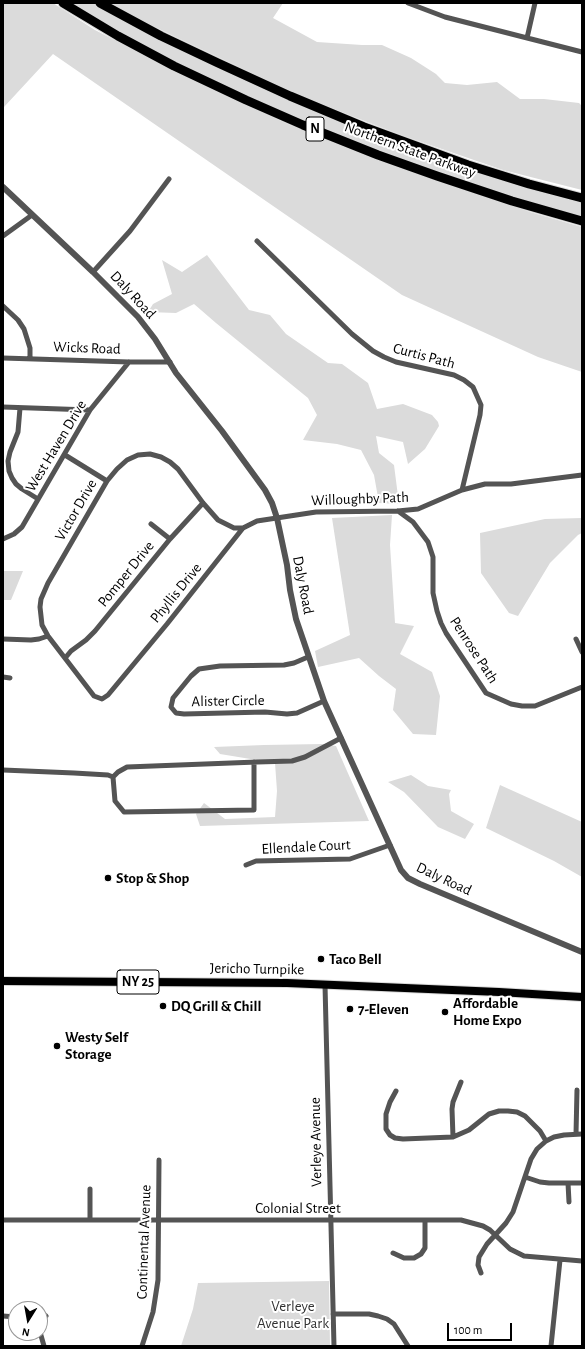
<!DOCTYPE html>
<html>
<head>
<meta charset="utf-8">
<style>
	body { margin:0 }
	#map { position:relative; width:585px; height:1349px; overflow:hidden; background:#fff; font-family:"Alegreya Sans",sans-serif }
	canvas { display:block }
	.frame { position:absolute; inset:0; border:4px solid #000; pointer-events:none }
	.north { position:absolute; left:8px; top:1301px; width:40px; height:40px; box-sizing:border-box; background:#fff; border:1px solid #999; border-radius:50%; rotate:191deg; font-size:11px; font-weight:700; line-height:16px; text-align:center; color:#000 }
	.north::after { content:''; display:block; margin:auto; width:14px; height:18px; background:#000; clip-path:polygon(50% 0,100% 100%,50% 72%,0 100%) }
	.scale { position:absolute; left:447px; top:1323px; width:65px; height:18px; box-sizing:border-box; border:2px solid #000; border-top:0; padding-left:5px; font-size:12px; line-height:14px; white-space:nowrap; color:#000; -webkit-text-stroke:3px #fff; paint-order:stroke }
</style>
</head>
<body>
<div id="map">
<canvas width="585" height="1349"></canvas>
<div class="frame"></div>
<div class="north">N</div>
<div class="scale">100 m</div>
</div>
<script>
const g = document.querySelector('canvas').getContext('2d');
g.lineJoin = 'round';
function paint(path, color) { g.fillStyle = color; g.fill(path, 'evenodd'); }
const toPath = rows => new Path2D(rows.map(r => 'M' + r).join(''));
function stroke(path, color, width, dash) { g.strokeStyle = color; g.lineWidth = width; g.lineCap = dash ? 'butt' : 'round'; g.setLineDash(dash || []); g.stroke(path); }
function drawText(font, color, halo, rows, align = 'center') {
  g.font = font + ' "Alegreya Sans",sans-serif'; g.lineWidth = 4; g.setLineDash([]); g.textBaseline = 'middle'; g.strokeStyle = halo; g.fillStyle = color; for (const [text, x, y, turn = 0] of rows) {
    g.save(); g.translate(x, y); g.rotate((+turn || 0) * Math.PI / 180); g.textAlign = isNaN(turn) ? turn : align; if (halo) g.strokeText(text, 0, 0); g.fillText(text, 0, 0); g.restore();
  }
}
paint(toPath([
	[3,3,53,3,95,30,217,92,290,125,530,212,582,227,582,372,538,357,402,295,53,54,4,107],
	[69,3,97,3,348,123,582,199,582,217,520,199,388,154,311,124,235,91,168,58,115,30],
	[108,3,283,3,273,18,317,42,362,45,382,45,411,58,436,74,445,83,467,85,497,82,520,99,544,99,579,103,582,106,582,190,503,170,404,136,349,115,294,93,180,39,124,12],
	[207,255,249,310,270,315,286,334,328,363,342,364,368,383,377,409,403,404,432,415,438,422,439,426,425,449,408,464,403,442,376,436,379,453,394,465,399,504,379,503,374,475,361,450,337,444,303,440,317,415,308,398,216,323,194,304,176,313,148,312,153,304,172,294,162,260,182,272],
	[392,515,390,545,395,623,414,626,400,654,432,672,440,696,436,735,413,734,393,710,396,689,379,676,359,658,318,667,315,651,350,635,332,518],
	[582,518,582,533,578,535,550,563,518,616,509,613,481,573,480,533,545,519],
	[3,571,23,571,11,600,3,600],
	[323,744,336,746,369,821,200,826,196,814,204,803,225,819,275,817,277,791,275,763,220,754,214,747,264,745],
	[411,775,428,786,451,790,449,794,451,811,474,824,465,839,438,827,404,792,388,782],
	[500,785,582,822,582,877,554,861,486,828],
	[329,1281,330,1346,181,1346,193,1309,198,1283]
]), '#dbdbdb');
const primary = toPath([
	[3,981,287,983,499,992,582,997]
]);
const motorway = toPath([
	[63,3,118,36,174,66,246,100,303,125,378,155,437,176,512,201,582,221],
	[100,3,161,36,218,63,290,96,364,127,468,165,529,184,582,198]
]);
stroke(primary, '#dbdbdb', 10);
stroke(motorway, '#dbdbdb', 11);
stroke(toPath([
	[408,3,445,17,582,52],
	[527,38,535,3],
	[3,236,32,215],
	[257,241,352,334,373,351,384,357,396,362,454,375,464,380,473,387,481,405,480,415,462,490],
	[93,272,130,231,169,179],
	[3,306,18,320,24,329,30,348,30,358],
	[3,358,129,362,170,362],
	[3,407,90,410],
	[20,408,18,432,10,452,8,461,9,471,12,478,16,484,22,489,38,499],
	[65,455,107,481],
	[398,511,413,522,428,542,433,557,433,593,437,611,441,623,446,633,486,693,511,704,522,706,535,706,582,687],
	[151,524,170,539],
	[243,528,234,528,218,520,203,503,178,469,170,462,161,457,150,454,138,455,127,460,117,469,107,481,48,583,41,599,40,607,42,625,48,636,94,696,102,699,108,695,167,624,243,528,257,521,316,512,398,511,418,509,462,490,485,484,511,484,582,475],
	[3,539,14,534,22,527,90,410,129,362],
	[3,639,31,640,39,639,48,636],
	[576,639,582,652],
	[66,657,71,651,86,640,95,631,170,539,203,503],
	[308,657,294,663,284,665,220,666,199,669,191,676,173,698,171,707,176,713,184,714,265,712,287,714,297,713,324,701],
	[3,677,10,678],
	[254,762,254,810,124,812,115,801,113,777,118,772,127,767,257,762,292,761,305,757,341,738],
	[3,770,74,773,108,775,113,777],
	[246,865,256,861,350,859,390,845],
	[325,985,334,1346],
	[396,1091,390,1102,386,1114,386,1129,390,1135,395,1138,403,1139,453,1137,469,1130,489,1114,499,1111,508,1111,517,1112,525,1116,540,1131,546,1141],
	[576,1134,577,1090],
	[453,1137,452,1109,453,1102,461,1082],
	[525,1177,540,1182,549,1183,582,1183],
	[568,1183,569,1202],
	[3,1220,461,1220,483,1226,490,1230,510,1249,524,1256,582,1261],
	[90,1220,90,1189],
	[393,1253,404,1258,414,1258,421,1254,425,1248,425,1220],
	[481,1273,478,1265,479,1257,487,1244,506,1223,513,1212,531,1159,537,1149,546,1141,554,1137,564,1135,582,1134],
	[333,1314,369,1314,378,1316,387,1319,394,1324,408,1346],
	[3,1316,16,1317],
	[40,1321,46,1316],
	[40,1332,44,1346],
	[142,1346,153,1312,158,1280,159,1160],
	[551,1346,560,1260]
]), '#545454', 5);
stroke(toPath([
	[3,187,93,272,138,317,155,339,176,373,222,431,265,490,272,503,277,518,287,565,290,590,296,619,324,701,401,870,408,878,420,884,582,952]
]), '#545454', 6);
stroke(primary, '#000', 8);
stroke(motorway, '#000', 9);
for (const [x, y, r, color] of [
	[108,878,4,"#000"],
	[321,959,4,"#000"],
	[163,1006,4,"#000"],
	[350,1009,4,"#000"],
	[445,1012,4,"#000"],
	[57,1046,4,"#000"]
]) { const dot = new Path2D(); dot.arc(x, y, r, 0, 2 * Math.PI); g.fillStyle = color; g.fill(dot); stroke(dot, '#fff', 1.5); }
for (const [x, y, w] of [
	[315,129,18],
	[138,982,42]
]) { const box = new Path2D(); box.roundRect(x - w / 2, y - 12, w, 24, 3); g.fillStyle = '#fff'; g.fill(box); stroke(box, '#000', 1); }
drawText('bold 14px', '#000', null, [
	["N",315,129],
	["NY 25",138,982]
]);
drawText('15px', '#000', '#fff', [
	["Northern State Parkway",410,150,20],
	["Daly Road",133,295,47],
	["Wicks Road",87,348,2],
	["Curtis Path",424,356,15],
	["West Haven Drive",56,446,-59],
	["Willoughby Path",360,499,-2],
	["Victor Drive",76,510,-60],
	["Pomper Drive",126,574,-51],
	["Daly Road",303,585,79],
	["Phyllis Drive",176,593,-51],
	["Penrose Path",474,650,57],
	["Alister Circle",228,701,-1],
	["Ellendale Court",306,847,-3],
	["Daly Road",444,879,25],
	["Jericho Turnpike",257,969,1],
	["Verleye Avenue",316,1142,-91],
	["Colonial Street",298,1208],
	["Continental Avenue",144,1242,-88]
]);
drawText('bold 15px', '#000', '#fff', [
	["Stop & Shop",116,878],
	["Taco Bell",329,959],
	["Affordable",453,1003],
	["Home Expo",453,1020],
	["DQ Grill & Chill",171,1006],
	["7-Eleven",358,1009],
	["Westy Self",65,1037],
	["Storage",65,1054]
], 'left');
drawText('15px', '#323232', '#fff', [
	["Verleye",293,1306],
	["Avenue Park",293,1323]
]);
</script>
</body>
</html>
